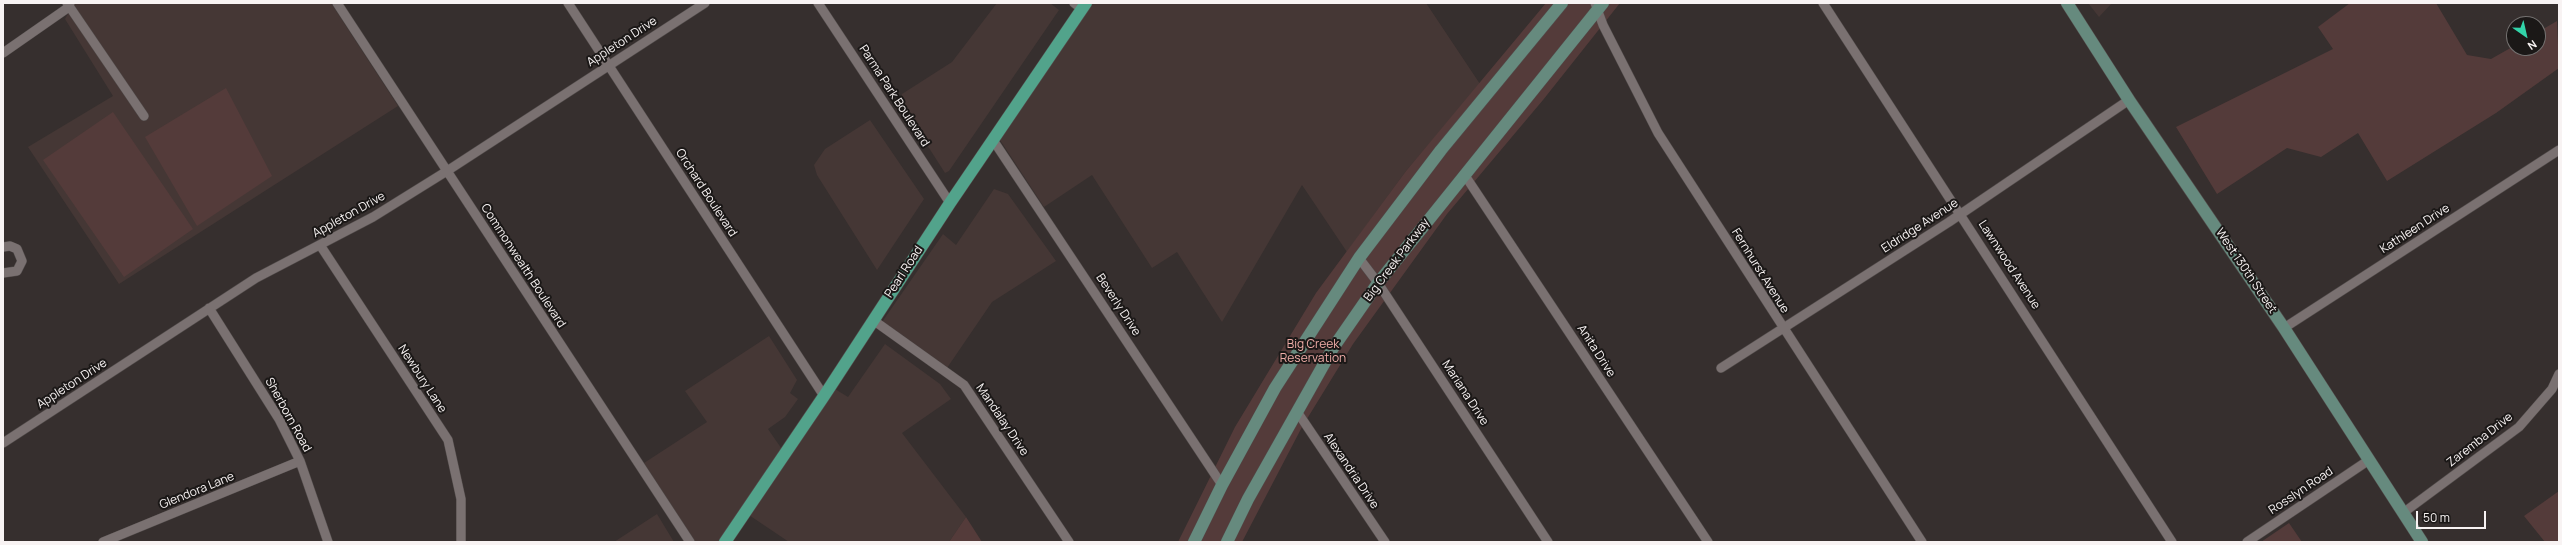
<!DOCTYPE html>
<html>
<head>
<meta charset="utf-8">
<style>
	body { margin:0 }
	#map { position:relative; width:2562px; height:545px; overflow:hidden; background:#362f2e; font-family:Manrope,sans-serif }
	canvas { display:block }
	.frame { position:absolute; inset:0; border:4px solid #f8f3f3; pointer-events:none }
	.north { position:absolute; left:2506px; top:16px; width:40px; height:40px; box-sizing:border-box; background:#1b1817; border:1px solid #73706f; border-radius:50%; rotate:146deg; font-size:11px; font-weight:700; line-height:16px; text-align:center; color:#f8f3f3 }
	.north::after { content:''; display:block; margin:auto; width:14px; height:18px; background:#32d4a9; clip-path:polygon(50% 0,100% 100%,50% 72%,0 100%) }
	.scale { position:absolute; left:2416px; top:511px; width:70px; height:18px; box-sizing:border-box; border:2px solid #f8f3f3; border-top:0; padding-left:5px; font-size:12px; line-height:14px; white-space:nowrap; color:#f8f3f3; -webkit-text-stroke:3px #1b1817; paint-order:stroke }
</style>
</head>
<body>
<div id="map">
<canvas width="2562" height="545"></canvas>
<div class="frame"></div>
<div class="north">N</div>
<div class="scale">50 m</div>
</div>
<script>
const g = document.querySelector('canvas').getContext('2d');
g.lineJoin = 'round';
function paint(path, color) { g.fillStyle = color; g.fill(path, 'evenodd'); }
const toPath = rows => new Path2D(rows.map(r => 'M' + r).join(''));
function stroke(path, color, width, dash) { g.strokeStyle = color; g.lineWidth = width; g.lineCap = dash ? 'butt' : 'round'; g.setLineDash(dash || []); g.stroke(path); }
function drawText(font, color, halo, rows, align = 'center') {
  g.font = font + ' Manrope,sans-serif'; g.lineWidth = 4; g.setLineDash([]); g.textBaseline = 'middle'; g.strokeStyle = halo; g.fillStyle = color; for (const [text, x, y, turn = 0] of rows) {
    g.save(); g.translate(x, y); g.rotate((+turn || 0) * Math.PI / 180); g.textAlign = isNaN(turn) ? turn : align; if (halo) g.strokeText(text, 0, 0); g.fillText(text, 0, 0); g.restore();
  }
}
paint(toPath([
	[74,3,331,3,398,106,119,284,28,147,113,96,65,19],
	[997,3,1050,3,1059,10,949,171,945,173,899,101,902,94,952,62],
	[1092,3,1426,3,1480,84,1406,171,1347,252,1302,185,1222,322,1177,252,1152,268,1092,175,1044,207,1000,140],
	[2088,3,2112,3,2099,17],
	[870,120,924,199,877,270,817,175,814,165,825,149],
	[994,189,1008,194,1056,261,992,302,947,368,882,322,943,234,956,245],
	[769,336,797,380,790,393,798,399,785,417,768,429,788,458,835,389,848,397,885,344,940,384,951,399,902,433,966,517,949,542,789,542,740,509,718,542,695,542,644,463,707,422,685,391],
	[657,514,674,542,614,542]
]), '#453735');
paint(toPath([
	[1546,3,1620,3,1543,100,1447,214,1353,344,1302,427,1242,542,1178,542,1235,427,1316,293,1406,171],
	[2350,3,2436,3,2467,55,2491,59,2514,46,2514,48,2538,48,2538,32,2557,21,2559,68,2496,113,2387,181,2358,133,2321,157,2287,148,2217,194,2176,127,2333,49,2318,27],
	[226,88,272,176,197,226,145,137],
	[113,112,193,229,124,277,43,160],
	[2559,491,2559,542,2545,542,2524,516],
	[966,517,982,542,949,542],
	[2289,523,2302,542,2261,542]
]), '#543b3a');
const street = toPath([
	[67,3,144,116],
	[337,3,690,542],
	[568,3,824,396],
	[818,3,950,203],
	[1074,3,1082,9],
	[1595,3,1603,25,1658,133,1922,542],
	[1823,3,2172,542],
	[3,53,69,7,70,3],
	[993,140,1222,485],
	[1464,174,1708,542],
	[320,245,448,440,461,499,461,542],
	[3,247,10,246,17,249,22,261,17,271,3,273],
	[1359,258,1378,283,1548,542],
	[209,308,279,419,300,461,328,542],
	[873,320,964,385,1069,542],
	[2284,328,2559,150],
	[1721,368,1949,222,2129,100],
	[1298,413,1385,542],
	[3,443,256,278,373,217,447,171,705,3],
	[2403,513,2519,427,2552,389,2559,374],
	[103,542,300,461],
	[2247,542,2369,460]
]);
const secondary = toPath([
	[2067,3,2129,100,2284,328,2422,542],
	[1194,542,1222,485,1275,388,1359,258,1441,150,1562,3],
	[1227,542,1248,499,1333,348,1378,283,1603,3]
]);
const primary = toPath([
	[725,542,824,396,950,203,1086,3]
]);
stroke(street, '#524c4b', 10);
stroke(secondary, '#524c4b', 13);
stroke(primary, '#524c4b', 13);
stroke(street, '#7a7171', 9);
stroke(secondary, '#668a7e', 12);
stroke(primary, '#52a38b', 12);
drawText('12px', '#f8f3f3', '#1b1817', [
	["Appleton Drive",622,42,-33],
	["Parma Park Boulevard",894,96,57],
	["Orchard Boulevard",706,193,57],
	["Appleton Drive",349,215,-29],
	["Eldridge Avenue",1920,226,-33],
	["Kathleen Drive",2415,229,-33],
	["Big Creek Parkway",1397,260,-53],
	["Lawnwood Avenue",2009,265,57],
	["Commonwealth Boulevard",523,266,57],
	["Fernhurst Avenue",1760,271,58],
	["West 130th Street",2246,271,56],
	["Pearl Road",904,272,-57],
	["Beverly Drive",1118,305,57],
	["Anita Drive",1596,351,57],
	["Newbury Lane",422,379,57],
	["Appleton Drive",72,384,-33],
	["Mariana Drive",1465,393,57],
	["Sherborn Road",288,415,61],
	["Mandalay Drive",1002,420,56],
	["Zaremba Drive",2480,440,-38],
	["Alexandria Drive",1351,471,56],
	["Glendora Lane",197,491,-22],
	["Rosslyn Road",2301,491,-34]
]);
drawText('12px', '#f0ada8', '#1b1817', [
	["Big Creek",1313,345],
	["Reservation",1313,359]
]);
</script>
</body>
</html>
